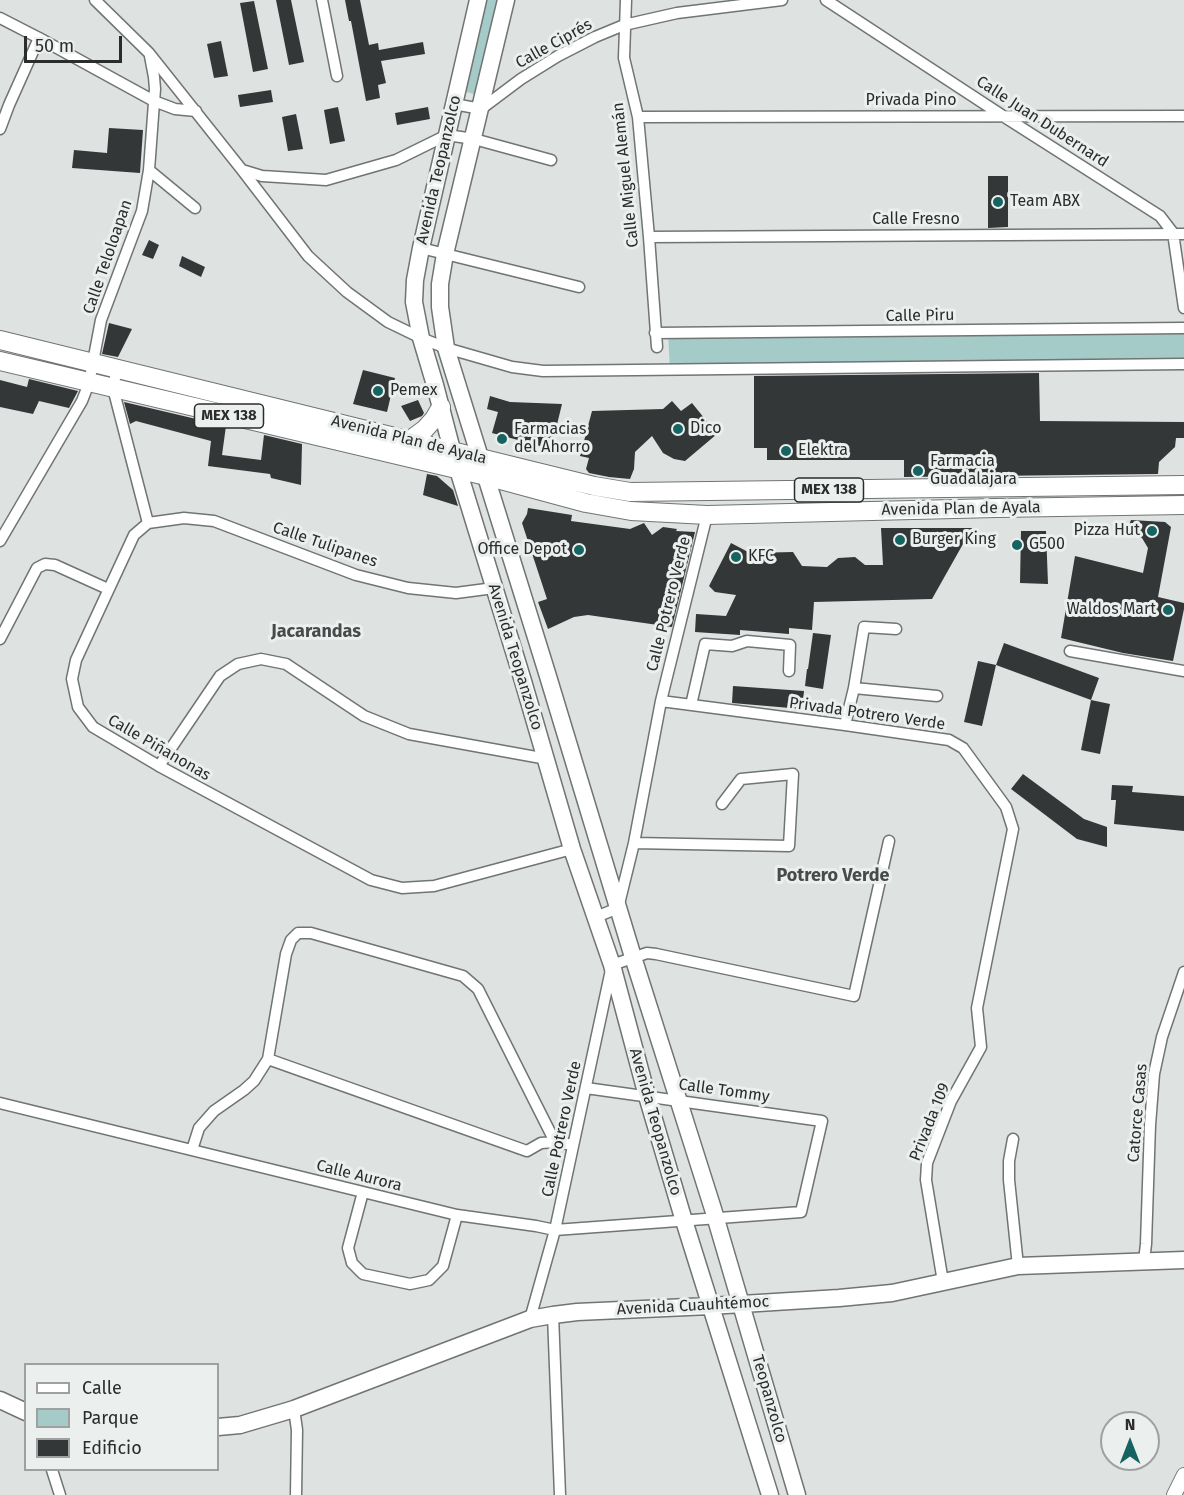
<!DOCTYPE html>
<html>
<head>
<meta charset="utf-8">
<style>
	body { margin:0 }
	#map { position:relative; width:1184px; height:1495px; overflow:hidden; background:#dee2e1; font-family:"Fira Sans",sans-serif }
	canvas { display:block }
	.legend { position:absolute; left:24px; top:1363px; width:195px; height:108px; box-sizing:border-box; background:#ebefee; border:2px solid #9ea1a0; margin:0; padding:8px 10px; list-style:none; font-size:18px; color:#2b2c2c }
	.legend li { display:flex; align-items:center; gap:12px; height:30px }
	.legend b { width:30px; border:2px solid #9ea1a0 }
	.north { position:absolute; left:1100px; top:1411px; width:60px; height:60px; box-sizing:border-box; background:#ebefee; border:2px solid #9ea1a0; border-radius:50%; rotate:0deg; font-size:16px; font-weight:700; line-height:24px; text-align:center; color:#2b2c2c }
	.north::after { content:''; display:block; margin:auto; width:21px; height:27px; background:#166462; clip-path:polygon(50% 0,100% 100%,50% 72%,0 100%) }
	.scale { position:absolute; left:24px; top:36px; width:98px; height:27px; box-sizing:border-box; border:3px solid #2b2c2c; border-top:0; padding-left:8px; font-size:18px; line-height:21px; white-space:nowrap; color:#2b2c2c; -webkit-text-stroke:4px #ebefee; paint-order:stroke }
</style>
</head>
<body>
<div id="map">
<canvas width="1184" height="1495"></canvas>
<ul class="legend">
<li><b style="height:8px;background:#fff"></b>Calle</li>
<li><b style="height:16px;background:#a4cbc8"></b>Parque</li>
<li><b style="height:16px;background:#343737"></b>Edificio</li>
</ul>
<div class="north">N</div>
<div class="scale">50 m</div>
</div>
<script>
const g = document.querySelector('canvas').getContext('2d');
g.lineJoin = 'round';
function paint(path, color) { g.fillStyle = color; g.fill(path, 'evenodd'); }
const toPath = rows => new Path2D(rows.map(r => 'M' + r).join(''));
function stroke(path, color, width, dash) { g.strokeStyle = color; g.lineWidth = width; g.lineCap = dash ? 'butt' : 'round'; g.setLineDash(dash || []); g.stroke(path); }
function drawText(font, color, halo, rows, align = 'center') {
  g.font = font + ' "Fira Sans",sans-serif'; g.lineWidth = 6; g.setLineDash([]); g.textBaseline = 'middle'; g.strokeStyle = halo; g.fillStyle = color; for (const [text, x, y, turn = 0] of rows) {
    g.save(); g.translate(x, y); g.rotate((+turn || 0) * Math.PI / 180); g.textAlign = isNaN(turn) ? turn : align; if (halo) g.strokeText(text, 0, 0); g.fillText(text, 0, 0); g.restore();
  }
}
paint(toPath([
	[478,0,506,0,483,97,457,89],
	[1184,328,1184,364,670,370,668,333]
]), '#a4cbc8');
paint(toPath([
	[276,0,291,0,304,62,289,65],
	[345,0,360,0,369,45,378,43,379,50,423,42,425,54,381,61,386,83,378,85,380,98,366,101,351,21,349,21],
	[254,1,268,69,253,72,240,3],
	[221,41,228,76,214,78,207,44],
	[271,90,273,102,240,107,238,95],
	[338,107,345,141,330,144,324,110],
	[428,107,430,119,397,125,395,113],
	[296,114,303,149,288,151,282,117],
	[109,128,143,130,140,173,72,168,74,150,107,153],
	[988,176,1008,176,1008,227,988,228],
	[149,240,159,245,153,259,142,255],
	[182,256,205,267,201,277,179,266],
	[109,323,132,329,118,357,102,354],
	[363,370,395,378,387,412,353,404],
	[1039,373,1040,421,1184,422,1184,438,1176,438,1175,447,1159,462,1158,474,904,477,904,460,767,460,767,448,754,448,754,376],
	[29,379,78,391,69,408,39,401,33,414,0,407,0,380,27,387],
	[490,396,510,402,562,404,551,449,492,433,498,412,487,409],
	[418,400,424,413,422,416,410,421,401,406],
	[672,401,681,411,692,403,717,434,685,461,674,459,663,453,652,436,635,452,634,469,630,479,609,477,589,473,586,469,589,458,580,456,592,411,663,409],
	[124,402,226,426,222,455,261,460,264,435,302,444,301,485,271,478,270,474,208,466,211,441,136,421,130,424],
	[427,474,437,476,453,490,458,506,423,495],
	[528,508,572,515,571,521,630,529,644,523,652,535,663,527,677,529,676,531,695,532,672,627,588,615,574,617,548,629,538,602,547,599,522,523,527,514],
	[1131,520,1165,522,1171,527,1158,597,1184,603,1184,609,1173,661,1123,653,1061,638,1075,556,1143,573,1148,548,1142,538,1127,530],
	[881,528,972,528,932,599,814,602,812,630,789,628,789,634,740,630,740,635,695,632,696,614,726,616,736,595,715,592,709,586,731,543,750,553,793,552,802,566,827,567,838,558,855,557,865,565,883,565],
	[1021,531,1046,531,1048,584,1020,583],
	[813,633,831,635,823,689,805,686,807,669,808,669],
	[1004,643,1099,678,1091,700,996,665],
	[978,661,996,665,982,726,964,722],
	[733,686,804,691,802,709,732,703],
	[1091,700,1110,704,1100,754,1081,750],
	[1023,774,1084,819,1107,827,1107,847,1077,839,1011,789],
	[1112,785,1133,786,1132,792,1184,796,1184,831,1114,824,1116,800,1111,800]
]), '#343737');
const minor = toPath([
	[95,0,149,53,242,170,308,256,347,292,388,322,421,338,446,348,512,367,543,371,1184,364],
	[322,0,337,76],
	[626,0,624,58,638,117,649,237,657,347],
	[826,0,1003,116,1160,216,1173,233,1184,308],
	[0,18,39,38,154,101,175,109,196,111],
	[454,104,481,109,521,79,558,56,595,37,624,25,677,13,782,0],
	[638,117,1184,116],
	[0,129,9,105,39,38],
	[149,170,195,208],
	[242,170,262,176,326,180,396,160,447,135,474,139,551,160],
	[649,237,1184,234],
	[421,248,579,287],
	[655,333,1184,328],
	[117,368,113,388,148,523],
	[148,523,134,535,76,660,72,679,78,707,93,727,159,766,371,880,402,888,434,886,572,849],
	[148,523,184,518,214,521,356,575,408,588,456,593,494,588],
	[0,541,82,401,89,383,101,320,142,211,149,170,155,89,154,77,150,56],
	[0,639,37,568,45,564,55,565,108,589],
	[1070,651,1184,671],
	[854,688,937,696],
	[661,701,845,725,949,740,963,748,1006,807,1013,829,977,1008,981,1047,951,1101,927,1163,926,1180,943,1282],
	[691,705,705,644,732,646,747,641,790,645,789,671],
	[845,725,854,688,864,627,896,629],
	[159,766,220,676,238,664,261,659,286,664,364,716,409,734,547,759],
	[634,843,789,846,793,774,741,779,722,804],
	[596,917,618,908,634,843,661,701,707,515],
	[268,1059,527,1151,541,1143,555,1142,573,1145],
	[0,1103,457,1215,536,1226,555,1230,801,1212,822,1121,586,1088],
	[1013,1139,1009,1161,1009,1180,1018,1266],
	[192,1150,199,1128,214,1111,244,1090,254,1081,268,1059,286,954,291,940,298,933,311,933,463,976,478,989,555,1142],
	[363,1192,348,1248,352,1263,363,1274,410,1284,429,1280,443,1266,457,1215],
	[1144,1261,1146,1244,1150,1125,1154,1074,1162,1037,1184,972],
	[553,1315,560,1495],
	[530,1319,555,1230,612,965,647,953,656,954,854,996,889,841],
	[294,1409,297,1430,296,1495],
	[52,1470,60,1495]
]);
const tertiary = toPath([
	[1174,1495,1184,1475]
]);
const secondary = toPath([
	[478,0,421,248,415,280,414,302,421,338,435,385,452,450,523,681,572,849,612,965,647,1096,681,1211,770,1495],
	[506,0,445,254,440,284,440,307,446,348,547,673,633,957,713,1209,797,1495],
	[0,1400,26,1412],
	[218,1427,240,1425,294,1409,530,1319,553,1315,577,1312,710,1306,839,1298,892,1293,1018,1266,1184,1260]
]);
const primary = toPath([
	[0,340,594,486,630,492,1184,485],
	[0,361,486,476,586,503,631,511,707,515,996,508,1184,505],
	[410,440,425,429,434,419,441,407]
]);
stroke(minor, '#707473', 13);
stroke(tertiary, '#707473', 16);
stroke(secondary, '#707473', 19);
stroke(primary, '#707473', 20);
stroke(minor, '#fff', 10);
stroke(tertiary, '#fff', 14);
stroke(secondary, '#fff', 16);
stroke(primary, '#fff', 18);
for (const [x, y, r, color] of [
	[998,202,6,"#166462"],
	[378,391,6,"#166462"],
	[678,429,6,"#166462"],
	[502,439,6,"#166462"],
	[786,451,6,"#166462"],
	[918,471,6,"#166462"],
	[1152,531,6,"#166462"],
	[900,540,6,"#166462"],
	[1017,545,6,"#166462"],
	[579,550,6,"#166462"],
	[736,557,6,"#166462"],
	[1168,610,6,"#166462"]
]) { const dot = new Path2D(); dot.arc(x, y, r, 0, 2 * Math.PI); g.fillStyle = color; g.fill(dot); stroke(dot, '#ebefee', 2); }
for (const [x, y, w] of [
	[229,416,69],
	[829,490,69]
]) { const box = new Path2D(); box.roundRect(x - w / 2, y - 12, w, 24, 4.5); g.fillStyle = '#ebefee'; g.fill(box); stroke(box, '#2b2c2c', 1.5); }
drawText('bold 15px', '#2b2c2c', null, [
	["MEX 138",229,416],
	["MEX 138",829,490]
]);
drawText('16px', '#2b2c2c', '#ebefee', [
	["Calle Ciprés",554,44,-29],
	["Privada Pino",911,101],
	["Calle Juan Dubernard",1042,122,33],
	["Avenida Teopanzolco",439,170,-77],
	["Calle Miguel Alemán",626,175,-96],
	["Calle Fresno",916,220],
	["Calle Teloloapan",108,257,-71],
	["Calle Piru",920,316,-1],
	["Avenida Plan de Ayala",409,440,14],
	["Avenida Plan de Ayala",961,509,-1],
	["Calle Tulipanes",325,545,19],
	["Calle Potrero Verde",669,604,-76],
	["Avenida Teopanzolco",515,657,73],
	["Privada Potrero Verde",867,714,8],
	["Calle Piñanonas",159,748,30],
	["Calle Tommy",724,1091,8],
	["Catorce Casas",1138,1113,-85],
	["Avenida Teopanzolco",655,1122,74],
	["Privada 109",930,1122,-68],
	["Calle Potrero Verde",562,1129,-78],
	["Calle Aurora",359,1176,14],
	["Avenida Cuauhtémoc",693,1306,-3],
	["Teopanzolco",769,1399,74]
]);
drawText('16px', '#2b2c2c', '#ebefee', [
	["Team ABX",1010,202],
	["Pemex",390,391],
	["Dico",690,429],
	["Farmacias",514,430],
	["del Ahorro",514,448],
	["Elektra",798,451],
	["Farmacia",930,462],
	["Guadalajara",930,480],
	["Pizza Hut",1140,531,"right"],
	["Burger King",912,540],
	["G500",1029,545],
	["Office Depot",567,550,"right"],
	["KFC",748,557],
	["Waldos Mart",1156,610,"right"]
], 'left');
drawText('bold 18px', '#484b4b', '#ebefee', [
	["Jacarandas",316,632],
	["Potrero Verde",833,876]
]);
</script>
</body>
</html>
